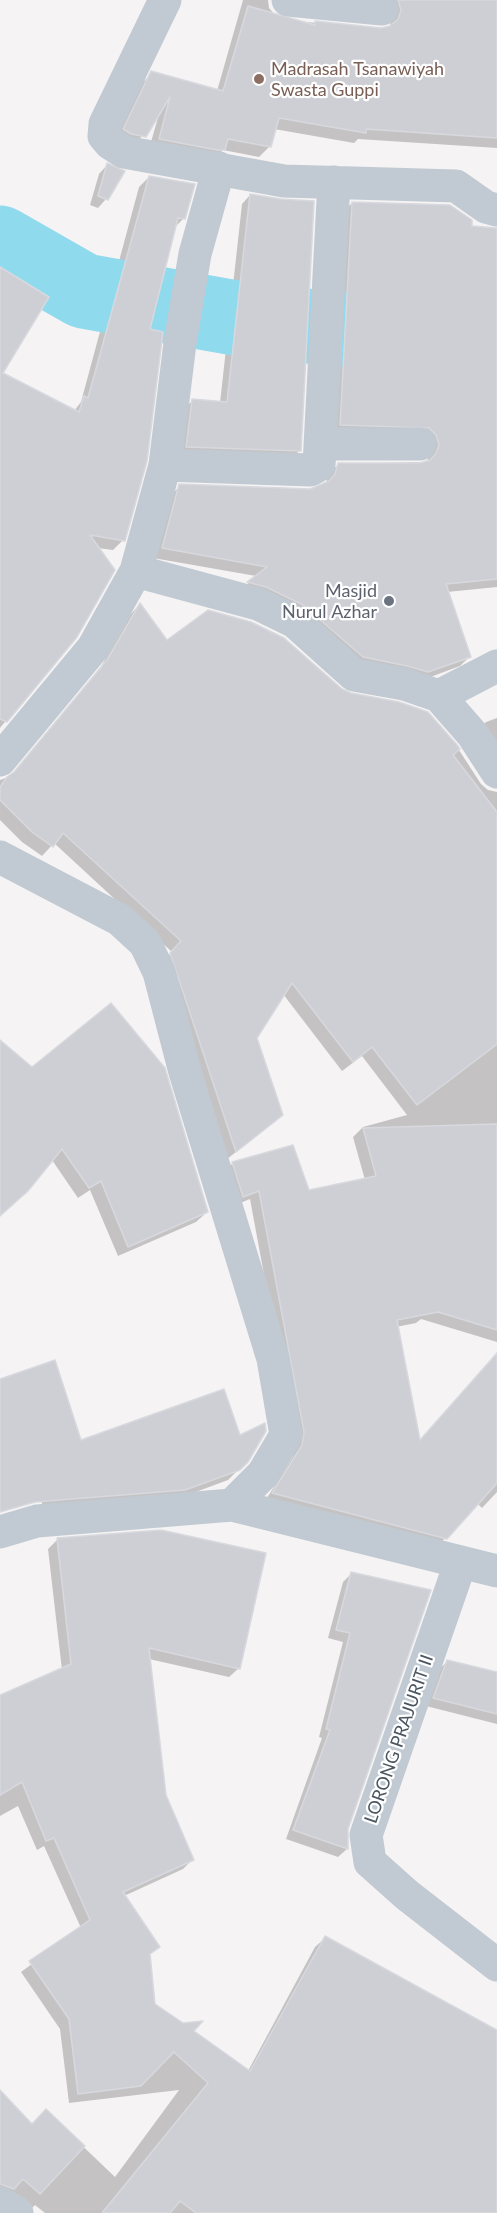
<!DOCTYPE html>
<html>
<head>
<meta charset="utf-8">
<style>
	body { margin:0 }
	canvas { display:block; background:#f5f3f3 }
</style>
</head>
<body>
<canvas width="497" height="2213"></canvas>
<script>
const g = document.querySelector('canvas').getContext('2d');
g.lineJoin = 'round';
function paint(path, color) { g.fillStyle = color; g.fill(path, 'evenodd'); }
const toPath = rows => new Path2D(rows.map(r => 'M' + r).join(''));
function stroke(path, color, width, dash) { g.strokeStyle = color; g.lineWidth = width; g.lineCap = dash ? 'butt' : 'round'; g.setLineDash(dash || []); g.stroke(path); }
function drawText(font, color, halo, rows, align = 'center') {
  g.font = font + ' Lato,sans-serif'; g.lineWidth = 4.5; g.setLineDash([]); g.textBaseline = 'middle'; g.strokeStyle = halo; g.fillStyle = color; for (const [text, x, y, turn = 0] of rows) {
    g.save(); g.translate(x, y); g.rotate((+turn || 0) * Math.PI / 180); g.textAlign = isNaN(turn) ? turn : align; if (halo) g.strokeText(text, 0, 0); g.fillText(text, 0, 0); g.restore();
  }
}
paint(toPath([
	[243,0,268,0,269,8,276,16,285,20,381,29,389,28,391,21,373,0,497,0,497,148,358,139,354,143,274,129,269,147,259,157,223,150,213,160,149,149,159,114,134,146,114,140,142,83,152,73,217,91],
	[107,165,123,172,106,199,98,208,90,205,99,174],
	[149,177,184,218,174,228,148,330,123,540,113,550,97,548,76,636,0,728,0,270,1,374,74,411,81,402,139,187],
	[250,195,300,450,291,459,178,455,184,409,193,400,220,403,242,204],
	[352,203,470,228,497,230,497,587,447,592,470,656,460,666,417,682,352,667,239,592,256,576,153,558,170,496,180,486,310,490,326,484,328,474,339,464,427,462,429,455,331,435,342,213],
	[139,605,166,642,341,691,457,747,481,784,488,790,497,792,497,1342,421,1319,416,1323,396,1327,418,1443,497,1378,497,1492,482,1508,477,1503,436,1548,267,1498,293,1456,295,1443,250,1199,233,1206,223,1173,233,1163,308,1191,365,1180,353,1137,363,1127,407,1115,362,1056,342,1071,283,994,255,1038,282,1115,226,1160,161,964,172,952,54,843,42,856,22,842,0,820,0,780,11,776,98,672,130,615],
	[497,718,497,765,476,732,486,722],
	[0,1042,207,1212,196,1222,118,1256,90,1190,78,1198,52,1160,0,1215],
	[0,1381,70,1446,247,1461,228,1480,174,1500,43,1510,41,1497,0,1477],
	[57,1540,239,1668,229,1677,149,1659,164,1795,192,1860,183,1869,124,1896,158,1947,148,1956,156,2028,248,2071,315,1947,325,1938,497,2032,497,2213,45,2213,35,2205,27,2213,0,2198,0,2093,32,2126,46,2111,115,2177,179,2090,69,2103,60,2029,21,1972,81,1928,44,1846,37,1850,18,1806,0,1816,0,1696,62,1670,48,1549],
	[351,1574,347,1849,338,1857,286,1839,322,1738,319,1737,343,1642,328,1638,343,1582],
	[447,1662,497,1674,497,1724,426,1706,438,1670]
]), '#0003');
stroke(toPath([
	[0,243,84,291,258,322,497,342]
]), '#90daee', 75);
const building = toPath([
	[398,0,497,0,497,138,366,129,366,133,279,118,271,147,228,139,225,150,217,150,159,139,170,97,146,137,131,134,123,129,151,71,223,91,248,6,315,25,315,21,381,28,390,26,398,19,401,10,398,0],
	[107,163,125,171,108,200,98,196,107,163],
	[149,176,195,184,185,219,178,218,150,329,163,332,147,461,125,541,90,535,115,570,77,637,7,722,0,719,0,267,49,297,3,373,79,412,84,396,88,398,149,176],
	[250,194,281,199,314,201,301,451,186,447,192,399,227,402,250,194],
	[352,202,450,205,472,220,472,226,497,228,497,579,446,584,471,657,428,672,407,666,363,657,303,605,266,587,247,582,267,567,162,548,179,484,310,489,329,481,335,474,338,463,420,463,430,460,436,453,439,445,436,435,429,428,340,425,352,202],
	[140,603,167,640,208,610,251,622,284,638,342,689,351,693,399,702,428,712,458,746,460,749,453,755,497,812,497,1044,417,1105,372,1047,353,1062,292,983,257,1038,283,1115,236,1152,170,953,181,941,63,833,53,847,32,832,0,800,0,787,7,777,14,772,107,660,140,603],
	[111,1003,165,1068,208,1212,128,1247,101,1181,89,1188,62,1149,28,1191,0,1216,0,1040,32,1067,111,1003],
	[497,1124,497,1330,438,1312,397,1320,420,1440,497,1353,497,1483,447,1539,272,1493,302,1445,304,1432,259,1191,243,1197,232,1162,293,1145,309,1190,376,1176,363,1128,497,1124],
	[55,1360,81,1440,224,1389,240,1435,265,1423,266,1431,248,1462,240,1470,185,1490,35,1502,0,1512,0,1379,55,1360],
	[161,1530,266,1553,240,1669,149,1648,166,1795,194,1860,123,1892,160,1947,150,1954,155,2004,183,2023,203,2021,194,2031,250,2071,325,1936,497,2030,497,2213,196,2213,180,2201,170,2213,102,2213,208,2083,174,2052,141,2086,78,2094,69,2019,29,1961,90,1920,54,1838,46,1841,22,1782,0,1795,0,1695,71,1664,57,1538,161,1530],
	[351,1572,431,1590,348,1829,348,1849,293,1830,330,1730,326,1729,350,1633,336,1630,351,1572],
	[447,1660,497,1672,497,1714,433,1698,447,1660],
	[0,2090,32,2124,46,2109,85,2146,40,2194,23,2179,14,2189,0,2184,0,2090]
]);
paint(building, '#cdcfd5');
stroke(building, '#d7d9de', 1.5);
stroke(toPath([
	[165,0,105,124,104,136,110,143,124,152,284,181,456,186,486,207,497,210],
	[288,0,382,9],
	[320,444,420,444],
	[165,465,310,470,319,465,334,182],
	[136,571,258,604,295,622,354,675,404,684,439,696,473,735,497,772],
	[439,696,497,666],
	[0,760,93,648,136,571,165,465,180,343,195,254,219,168],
	[0,857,120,920,145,943,159,972,185,1072,273,1359,286,1435,263,1474,232,1505,37,1521,0,1532],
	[232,1505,497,1571],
	[460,1564,366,1835,370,1862,407,1895,497,1965],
	[0,2203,17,2213]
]), '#c1cad2', 33);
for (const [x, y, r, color] of [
	[259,79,6,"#8d6e63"],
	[389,601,6,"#6b7280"]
]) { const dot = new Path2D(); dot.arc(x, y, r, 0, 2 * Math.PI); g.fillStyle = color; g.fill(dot); stroke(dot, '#fff', 2); }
drawText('18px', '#785e54', '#fff', [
	["Madrasah Tsanawiyah",271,69],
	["Swasta Guppi",271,90]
], 'left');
drawText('18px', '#5b616d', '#fff', [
	["Masjid",377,591],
	["Nurul Azhar",377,612]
], 'right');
drawText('18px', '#4a5661', '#fff', [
	["LORONG PRAJURIT II",399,1739,-71]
]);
</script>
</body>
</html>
